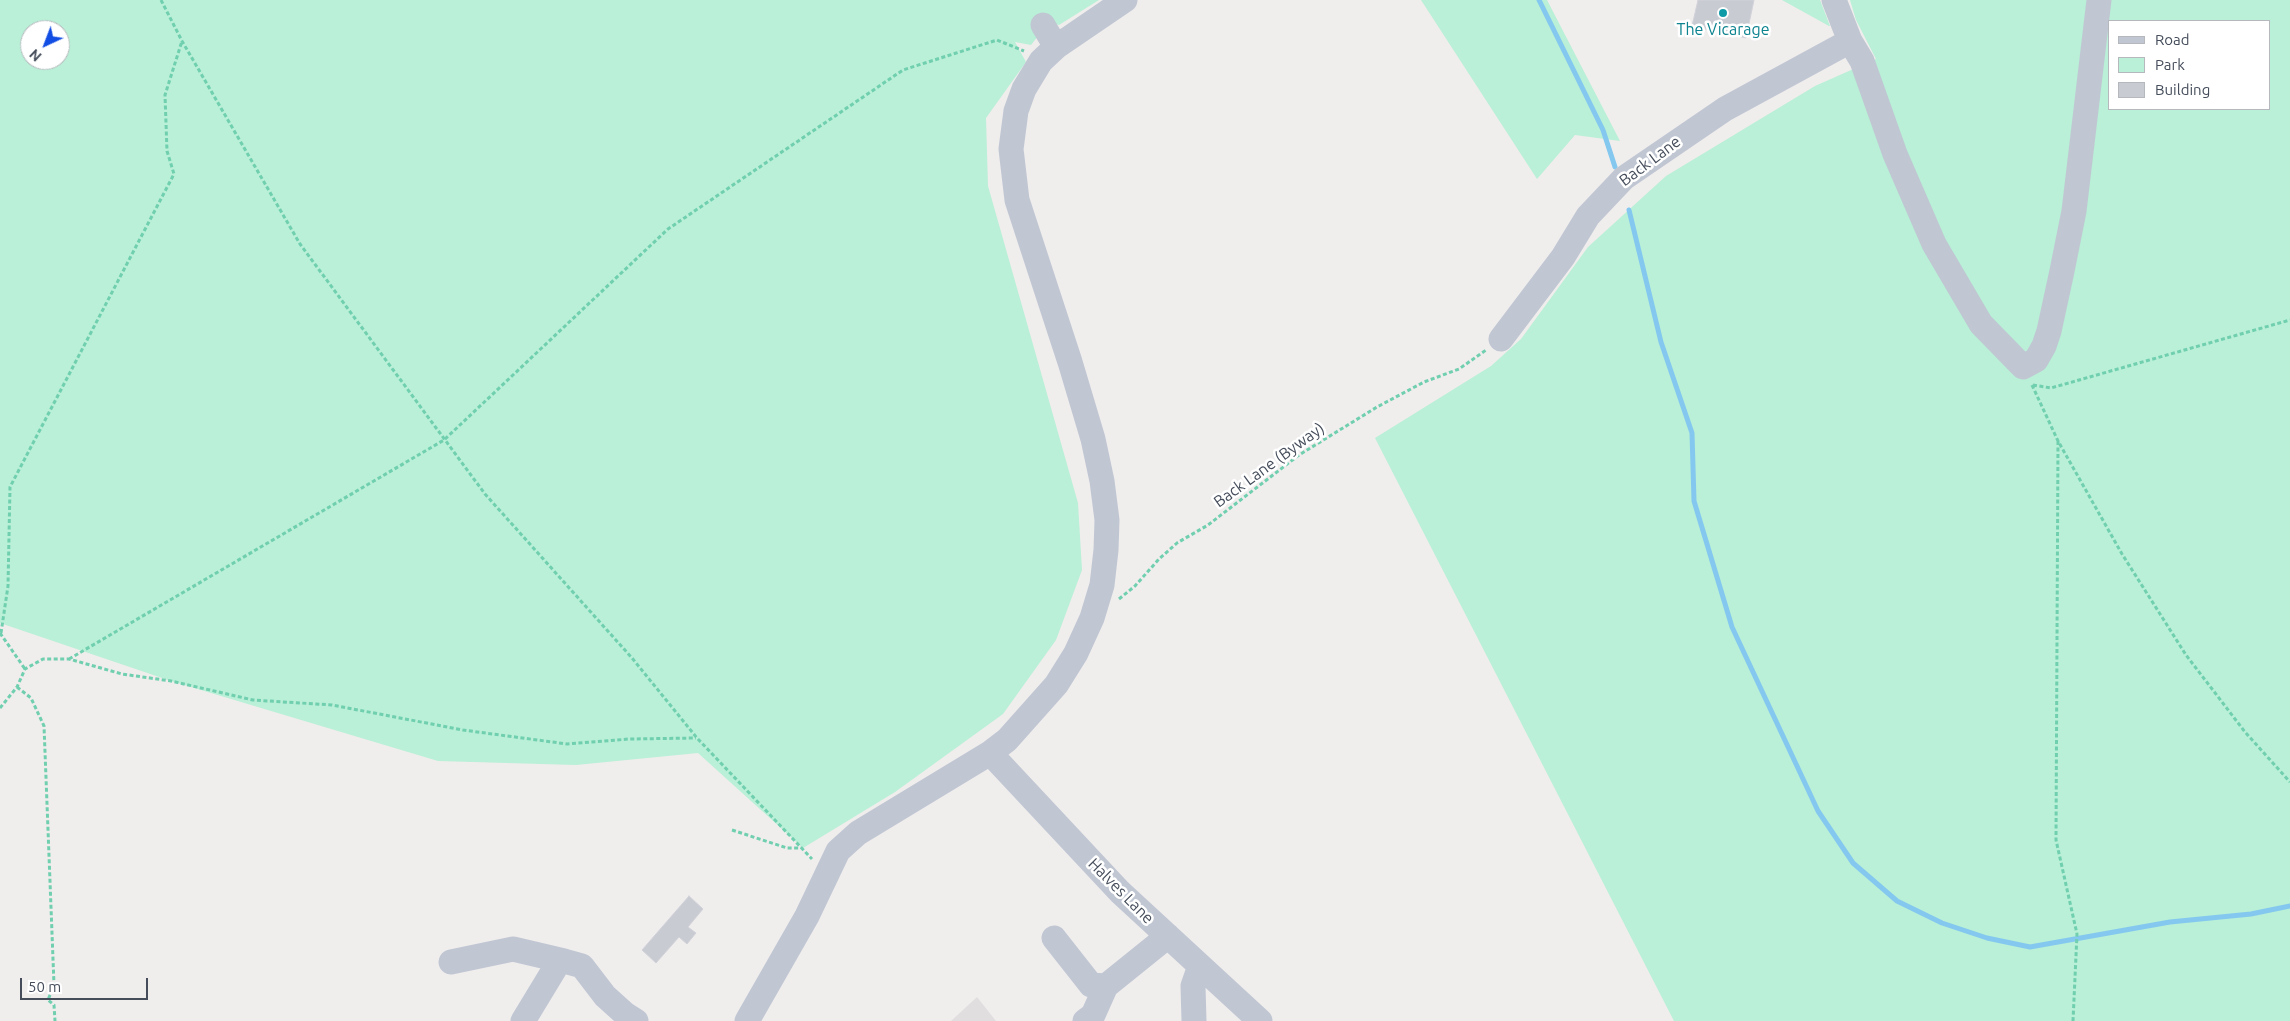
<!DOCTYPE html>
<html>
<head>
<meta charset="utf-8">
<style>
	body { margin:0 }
	#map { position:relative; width:2290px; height:1021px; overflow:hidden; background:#f0eded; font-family:Ubuntu,sans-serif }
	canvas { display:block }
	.legend { position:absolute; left:2108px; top:20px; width:162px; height:90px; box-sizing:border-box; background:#fff; border:1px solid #b5b8bd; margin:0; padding:6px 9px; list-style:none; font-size:15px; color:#454d5b }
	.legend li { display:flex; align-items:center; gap:10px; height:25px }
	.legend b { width:25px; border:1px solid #b5b8bd }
	.north { position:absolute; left:20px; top:20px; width:50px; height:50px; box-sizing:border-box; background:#fff; border:1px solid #b5b8bd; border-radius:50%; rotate:223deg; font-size:14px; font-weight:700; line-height:20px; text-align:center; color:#454d5b }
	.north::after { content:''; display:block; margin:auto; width:18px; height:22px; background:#124ee4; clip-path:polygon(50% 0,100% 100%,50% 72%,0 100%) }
	.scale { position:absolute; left:20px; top:978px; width:128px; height:22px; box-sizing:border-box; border:2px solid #454d5b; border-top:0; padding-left:6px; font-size:15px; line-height:18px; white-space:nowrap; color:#454d5b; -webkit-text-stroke:4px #fff; paint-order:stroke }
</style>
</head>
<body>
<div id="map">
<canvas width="2290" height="1021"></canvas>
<ul class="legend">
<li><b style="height:6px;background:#c0c7d3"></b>Road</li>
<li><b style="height:14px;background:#b9f0d7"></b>Park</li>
<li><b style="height:14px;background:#c9cbd3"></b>Building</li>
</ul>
<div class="north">N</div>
<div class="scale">50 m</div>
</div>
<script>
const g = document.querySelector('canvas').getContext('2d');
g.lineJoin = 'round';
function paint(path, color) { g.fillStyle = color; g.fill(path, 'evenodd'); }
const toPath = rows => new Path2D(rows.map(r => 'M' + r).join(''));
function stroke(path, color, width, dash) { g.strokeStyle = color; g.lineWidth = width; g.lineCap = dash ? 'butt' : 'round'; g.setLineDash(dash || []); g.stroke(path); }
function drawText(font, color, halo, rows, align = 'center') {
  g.font = font + ' Ubuntu,sans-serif'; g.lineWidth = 5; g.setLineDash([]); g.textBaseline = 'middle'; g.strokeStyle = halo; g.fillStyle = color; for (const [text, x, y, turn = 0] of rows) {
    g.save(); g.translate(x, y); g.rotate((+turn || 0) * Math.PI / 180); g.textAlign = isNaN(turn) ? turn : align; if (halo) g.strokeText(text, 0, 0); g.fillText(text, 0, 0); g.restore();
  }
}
paint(toPath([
	[977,997,996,1021,951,1021]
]), '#e1dedf');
paint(toPath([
	[0,0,1099,0,1059,25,1049,22,1031,45,1015,42,1026,62,986,118,988,186,1078,503,1082,570,1056,640,1003,714,895,792,803,848,698,753,576,765,438,761,171,681,0,623],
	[30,30,60,30,60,60,30,60],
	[1421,0,1547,0,1620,141,1575,135,1537,179],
	[1782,0,1820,0,1830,26,1829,26],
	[1850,0,2290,0,2290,1021,1674,1021,1375,438,1491,366,1521,339,1588,247,1666,176,1815,86,1876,59,1856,20],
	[2109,21,2269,21,2269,109,2109,109]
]), '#b9f0d7');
stroke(toPath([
	[1539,0,1603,130,1615,167],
	[1629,210,1661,342,1692,433,1694,501,1732,627,1818,811,1853,863,1897,901,1942,923,1987,938,2030,947,2170,922,2251,914,2290,906]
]), '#84c8ef', 5);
const building = toPath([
	[1698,0,1754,0,1746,38,1692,26,1698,0],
	[689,896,703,909,688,927,696,933,687,944,679,937,656,963,642,950,689,896]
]);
paint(building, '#c9cbd3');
stroke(building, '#d1d2d9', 1);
stroke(toPath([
	[161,0,182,41,300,244,485,494,632,658,697,738,812,859],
	[2032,385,2058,441,2122,554,2186,655,2245,732,2290,782],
	[2033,385,2051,388,2290,320],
	[2058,441,2056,840,2077,934,2073,1021],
	[1119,599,1135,586,1159,559,1177,543,1208,525,1299,455,1377,407,1424,382,1459,369,1486,350],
	[0,633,25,669],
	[1,633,8,586,10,487,174,174,167,151,165,95,182,41],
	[69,659,444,440,668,229,903,70,997,40,1024,51],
	[17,687,31,698,44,726,54,985,48,1000,54,1005,55,1021],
	[0,708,17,687,25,669,43,659,69,659,122,674,171,681,253,700,332,705,463,730,567,744,629,739,696,738],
	[732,830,787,848,802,848]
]), '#70cfaf', 3, [4, 2.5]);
stroke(toPath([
	[1834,0,1850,41,1862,61,1895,154,1934,244,1981,324,2023,367,2036,360,2044,346,2049,331,2062,271,2074,211,2099,0],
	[1043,25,1056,47],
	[1501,339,1563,257,1588,216,1624,178,1725,109,1850,41],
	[990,753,1120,892,1260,1021],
	[1054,938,1091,985,1106,986,1168,936],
	[451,962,513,949,564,961],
	[523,1021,557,965,564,961,582,966,605,996,625,1014,636,1021],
	[747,1021,807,916,838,851,858,833,990,753,1007,740,1056,685,1076,653,1092,618,1102,585,1106,550,1107,520,1102,481,1093,439,1070,362,1017,200,1011,149,1016,111,1024,89,1041,61,1056,47,1125,0],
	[1085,1021,1093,1015,1106,986],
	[1194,1021,1193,986,1200,966]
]), '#c0c7d3', 25);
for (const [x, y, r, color] of [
	[1723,13,5,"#0f9aa8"]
]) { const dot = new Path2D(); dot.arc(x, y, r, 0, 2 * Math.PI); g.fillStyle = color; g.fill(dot); stroke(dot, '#fff', 2); }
drawText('16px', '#0d838f', '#fff', [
	["The Vicarage",1723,30]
]);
drawText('16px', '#454d5b', '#fff', [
	["Back Lane",1650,161,-37],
	["Back Lane (Byway)",1269,465,-36],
	["Halves Lane",1121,891,45]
]);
</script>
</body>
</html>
